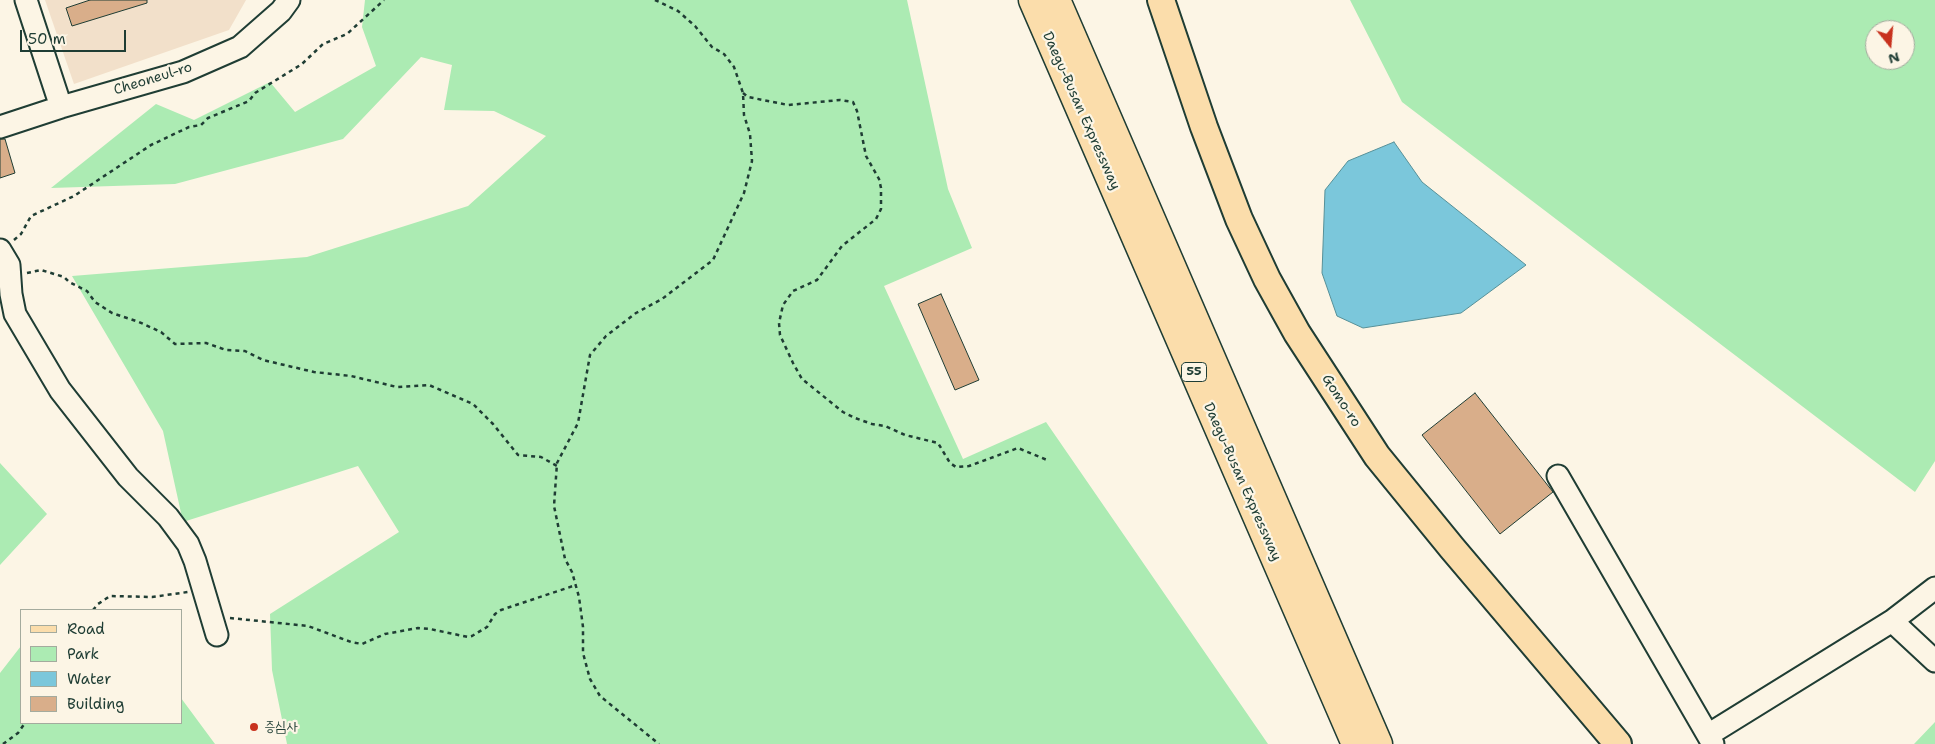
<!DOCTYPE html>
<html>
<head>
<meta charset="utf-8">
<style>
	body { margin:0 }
	#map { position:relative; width:1935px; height:744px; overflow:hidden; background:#fcf5e5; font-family:"Shantell Sans",sans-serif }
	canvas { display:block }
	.legend { position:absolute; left:20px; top:609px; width:162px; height:115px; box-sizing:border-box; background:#fcf5e5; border:1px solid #a4ab9e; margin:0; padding:6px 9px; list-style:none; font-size:15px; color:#1f3d34 }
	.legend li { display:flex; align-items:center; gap:10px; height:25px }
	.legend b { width:25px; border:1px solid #a4ab9e }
	.north { position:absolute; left:1865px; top:20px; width:50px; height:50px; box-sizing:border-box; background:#fcf5e5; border:1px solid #a4ab9e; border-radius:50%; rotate:163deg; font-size:14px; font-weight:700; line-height:20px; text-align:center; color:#1f3d34 }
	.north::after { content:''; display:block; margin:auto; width:18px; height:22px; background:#c8321e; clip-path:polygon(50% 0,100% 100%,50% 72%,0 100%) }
	.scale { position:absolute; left:20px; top:30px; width:106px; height:22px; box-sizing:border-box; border:2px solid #1f3d34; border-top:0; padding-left:6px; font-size:15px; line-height:18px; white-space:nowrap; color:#1f3d34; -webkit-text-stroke:4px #fcf5e5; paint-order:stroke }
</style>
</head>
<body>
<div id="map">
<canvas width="1935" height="744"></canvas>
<ul class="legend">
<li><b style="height:6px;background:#fbddab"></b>Road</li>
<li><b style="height:14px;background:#acebb3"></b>Park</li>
<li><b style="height:14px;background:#7bc7db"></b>Water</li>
<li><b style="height:14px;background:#d9ae8a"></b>Building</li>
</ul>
<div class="north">N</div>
<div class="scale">50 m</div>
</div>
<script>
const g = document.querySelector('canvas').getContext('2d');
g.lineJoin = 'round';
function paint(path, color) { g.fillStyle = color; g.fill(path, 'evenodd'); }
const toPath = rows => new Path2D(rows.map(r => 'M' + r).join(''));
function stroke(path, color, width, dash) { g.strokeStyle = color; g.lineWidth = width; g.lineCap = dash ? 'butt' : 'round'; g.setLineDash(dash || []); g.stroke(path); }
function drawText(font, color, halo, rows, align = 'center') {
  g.font = font + ' "Shantell Sans","Poor Story",sans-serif'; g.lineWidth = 4.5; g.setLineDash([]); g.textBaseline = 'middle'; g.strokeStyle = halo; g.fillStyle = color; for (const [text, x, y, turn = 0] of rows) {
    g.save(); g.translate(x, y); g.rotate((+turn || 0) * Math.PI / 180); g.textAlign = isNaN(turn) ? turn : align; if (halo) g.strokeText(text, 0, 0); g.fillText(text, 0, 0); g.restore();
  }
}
paint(toPath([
	[45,0,246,0,229,30,74,84]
]), '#f2e0ca');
paint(toPath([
	[365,0,907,0,948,189,972,248,884,286,963,459,1046,422,1268,744,287,744,272,670,270,614,399,532,358,466,183,522,163,431,72,276,307,257,468,206,546,136,494,111,444,110,452,65,421,57,343,139,175,184,51,188,156,104,194,120,270,82,295,112,376,66,362,27],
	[1350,0,1935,0,1935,461,1915,492,1402,102],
	[1875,30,1905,30,1905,60,1875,60],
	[0,463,47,514,0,565],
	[21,646,21,723,181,723,181,698,215,744,0,744,0,673],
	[1935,722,1935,744,1914,744]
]), '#acebb3');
const water = toPath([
	[1394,142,1422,182,1526,265,1461,313,1363,328,1337,316,1322,273,1325,190,1348,161,1394,142]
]);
paint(water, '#7bc7db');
stroke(water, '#569098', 1);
const building = toPath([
	[90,0,147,0,147,3,72,26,66,8,90,0],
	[0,139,5,139,15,173,0,178,0,139],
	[941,294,979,380,955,390,918,304,941,294],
	[1475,393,1553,492,1500,534,1422,435,1475,393]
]);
paint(building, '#d9ae8a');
stroke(building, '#1f3d34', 1);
const minor = toPath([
	[26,0,61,107],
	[0,127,61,107,183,72,240,47,281,11,289,0],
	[0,250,9,265,11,294,15,314,60,390,128,477,168,517,188,544,195,561,217,635],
	[1558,476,1713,744],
	[1892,621,1935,661],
	[1708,735,1892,621,1935,588]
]);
const major = toPath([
	[1161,0,1204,127,1239,219,1267,279,1297,333,1377,456,1452,548,1618,744]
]);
const highway = toPath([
	[1033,0,1356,744],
	[1056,0,1378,744]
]);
stroke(minor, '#1f3d34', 25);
stroke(major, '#1f3d34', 30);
stroke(highway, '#1f3d34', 31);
stroke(toPath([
	[655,0,678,11,695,26,712,47,724,54,734,67,743,93,744,115,750,134,752,161,744,193,713,260,662,299,636,313,606,336,590,355,578,423,557,463,554,506,565,559,572,572,579,597,583,627,583,653,590,679,600,696,659,744],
	[743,93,748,97,788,105,840,100,853,102,857,111,866,156,879,179,881,188,881,209,876,219,842,246,817,280,793,291,783,305,779,323,780,335,793,363,802,379,843,412,855,418,872,424,885,426,905,435,938,443,950,463,956,467,969,466,1018,448,1047,460],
	[14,240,21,234,31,216,74,196,151,145,189,127,201,125,208,118,249,101,255,93,302,64,323,44,347,34,384,0],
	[27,273,41,270,64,277,69,282,87,291,95,302,112,313,139,322,161,332,175,344,206,343,226,350,245,351,263,360,314,372,351,376,397,387,429,385,473,404,493,424,518,455,541,457,557,466],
	[93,610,98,604,110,596,152,597,188,592],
	[230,618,308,626,351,642,362,644,385,634,418,628,430,629,468,637,472,636,487,627,495,614,501,610,576,585],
	[3,744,18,733,25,723]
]), '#1f3d34', 2.5, [4, 4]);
stroke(minor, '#fcf5e5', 21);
stroke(major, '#fbddab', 26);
stroke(highway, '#fbddab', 28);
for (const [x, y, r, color] of [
	[254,727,5,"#c8321e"]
]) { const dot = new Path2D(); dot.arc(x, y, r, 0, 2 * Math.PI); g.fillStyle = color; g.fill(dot); stroke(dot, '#fcf5e5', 2); }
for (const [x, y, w] of [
	[1194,372,25]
]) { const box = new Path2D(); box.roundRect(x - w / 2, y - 9.5, w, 19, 4); g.fillStyle = '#fcf5e5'; g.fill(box); stroke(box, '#1f3d34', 1); }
drawText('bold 12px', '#1f3d34', null, [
	["55",1194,372]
]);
drawText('14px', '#1f3d34', '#fcf5e5', [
	["Cheoneul-ro",153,79,-17],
	["Daegu-Busan Expressway",1081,111,66],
	["Gomo-ro",1341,401,57],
	["Daegu-Busan Expressway",1242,482,66]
]);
drawText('14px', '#1f3d34', '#fcf5e5', [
	["증심사",264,727]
], 'left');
</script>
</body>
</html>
